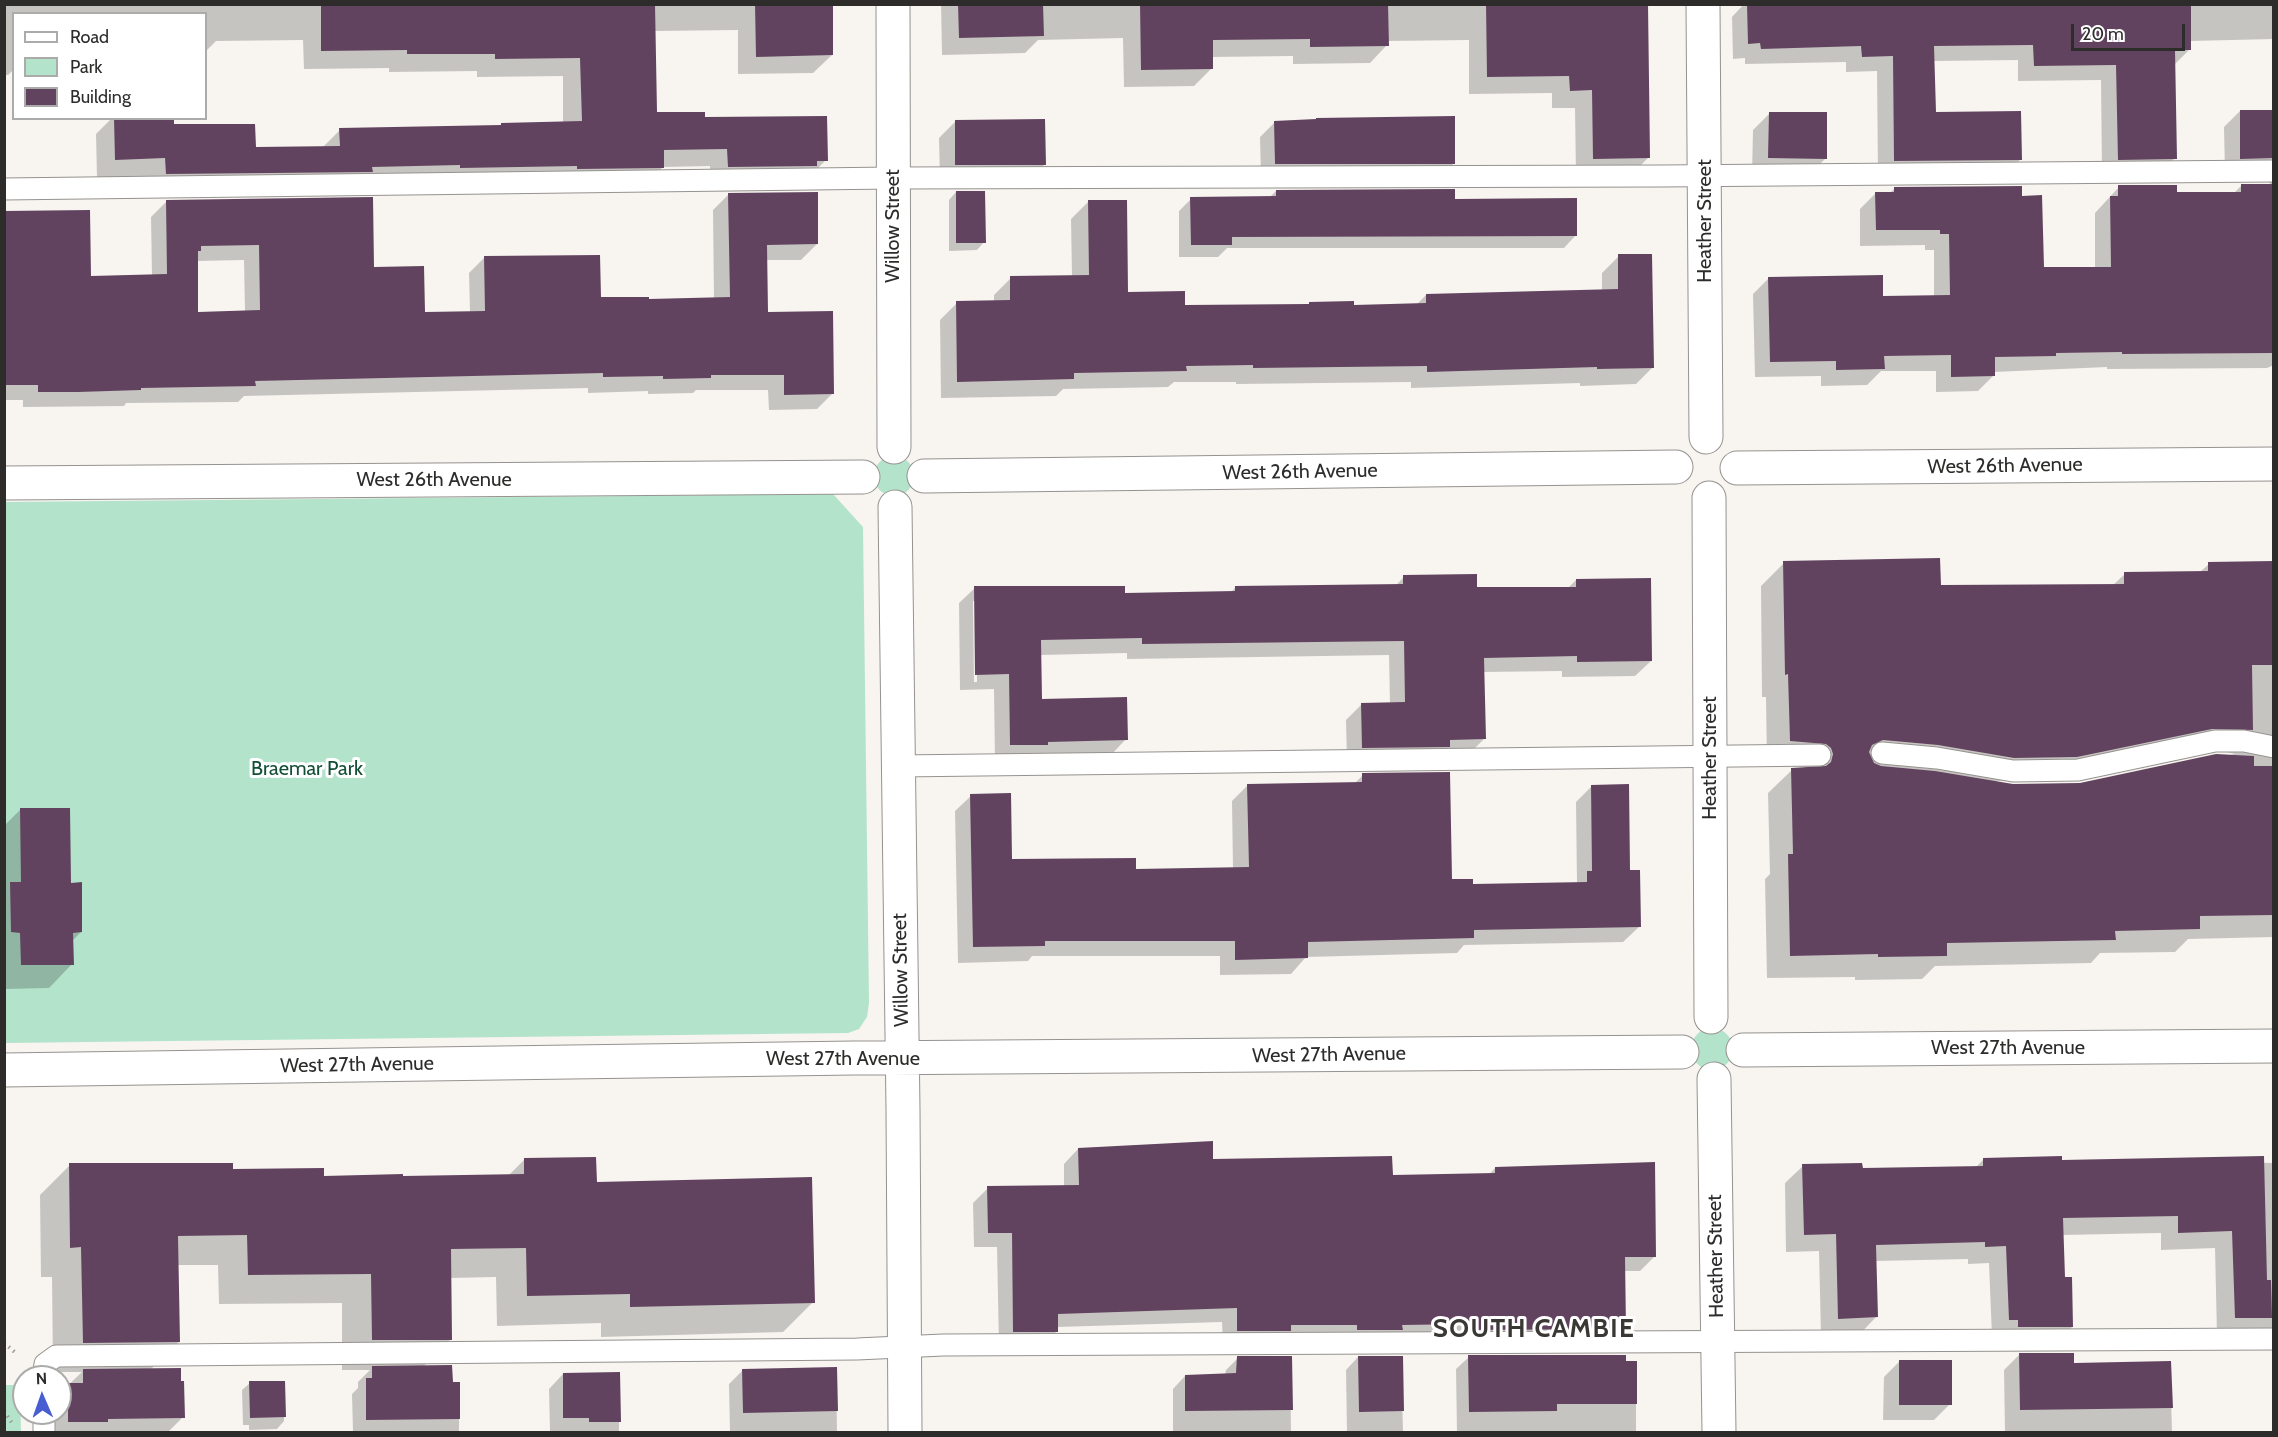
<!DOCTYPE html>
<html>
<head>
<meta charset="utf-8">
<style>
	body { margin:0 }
	#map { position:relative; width:2278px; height:1437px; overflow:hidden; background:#f8f5f1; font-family:Cabin,sans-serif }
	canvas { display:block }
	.frame { position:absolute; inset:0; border:6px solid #2d2c2b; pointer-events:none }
	.legend { position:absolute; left:12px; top:12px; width:195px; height:108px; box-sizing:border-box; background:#fff; border:2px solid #ababaa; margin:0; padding:8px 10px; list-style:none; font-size:18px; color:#2d2c2b }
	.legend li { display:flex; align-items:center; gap:12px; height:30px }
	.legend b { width:30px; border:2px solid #ababaa }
	.north { position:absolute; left:12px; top:1365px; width:60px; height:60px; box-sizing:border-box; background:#fff; border:2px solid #ababaa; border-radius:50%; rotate:358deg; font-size:16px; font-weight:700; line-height:24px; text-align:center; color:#2d2c2b }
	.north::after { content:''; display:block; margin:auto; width:21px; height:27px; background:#475ed2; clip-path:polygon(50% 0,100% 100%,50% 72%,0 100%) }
	.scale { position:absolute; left:2071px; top:24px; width:114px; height:27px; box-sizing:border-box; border:3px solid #2d2c2b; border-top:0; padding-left:8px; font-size:18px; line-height:21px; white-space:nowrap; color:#2d2c2b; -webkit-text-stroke:4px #fff; paint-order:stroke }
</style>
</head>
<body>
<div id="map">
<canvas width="2278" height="1437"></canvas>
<div class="frame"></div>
<ul class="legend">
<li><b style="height:8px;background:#fff"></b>Road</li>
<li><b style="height:16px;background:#b4e3cb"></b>Park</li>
<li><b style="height:16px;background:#62435f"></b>Building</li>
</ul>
<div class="north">N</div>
<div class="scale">20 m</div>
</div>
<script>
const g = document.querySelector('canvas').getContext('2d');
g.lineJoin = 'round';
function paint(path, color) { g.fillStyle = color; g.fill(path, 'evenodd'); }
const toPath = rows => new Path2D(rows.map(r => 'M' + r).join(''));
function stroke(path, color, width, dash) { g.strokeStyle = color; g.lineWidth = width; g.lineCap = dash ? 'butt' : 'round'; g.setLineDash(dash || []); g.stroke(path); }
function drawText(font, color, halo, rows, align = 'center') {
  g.font = font + ' Cabin,sans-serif'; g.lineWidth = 6; g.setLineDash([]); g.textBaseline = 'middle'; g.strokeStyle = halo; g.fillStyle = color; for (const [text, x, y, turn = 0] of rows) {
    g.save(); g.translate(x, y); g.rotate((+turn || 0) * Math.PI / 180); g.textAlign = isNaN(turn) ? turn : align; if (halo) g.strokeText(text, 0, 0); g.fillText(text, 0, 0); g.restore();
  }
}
paint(toPath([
	'874 476a20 20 0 1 1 40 0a20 20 0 1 1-40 0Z',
	[833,494,863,527,869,1003,867,1017,859,1029,848,1033,5,1043,4,502],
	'1691 1049a21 21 0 1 1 42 0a21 21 0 1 1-42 0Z',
	[4,1385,20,1385,21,1432,5,1432]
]), '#b4e3cb');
paint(toPath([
	[4,4,831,4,832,55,813,73,738,74,738,30,654,31,656,114,704,119,826,160,808,178,710,185,710,166,663,167,644,185,148,192,148,176,97,178,96,134,112,118,172,118,172,126,254,148,322,148,340,130,499,127,502,124,563,123,563,76,477,77,477,71,389,72,389,68,304,69,303,40,216,41,206,51,206,14,14,14,14,69,8,75,4,75],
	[941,4,1647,4,1649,157,1631,175,1576,176,1575,108,1552,108,1552,93,1469,94,1469,40,1387,41,1387,45,1370,63,1293,64,1293,56,1212,57,1212,68,1194,86,1124,87,1123,38,1038,40,1025,53,942,55],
	[1744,4,2274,4,2274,39,2190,41,2190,49,2173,66,2175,158,2159,174,2102,175,2101,80,2018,81,2018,60,1933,61,1934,114,2020,160,2004,176,1878,177,1877,71,1846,72,1846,62,1745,64,1745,58,1733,59,1732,17],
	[2240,111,2274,111,2274,365,2267,368,2107,369,2107,367,1994,372,1994,375,1978,391,1936,392,1936,371,1881,371,1867,385,1821,386,1821,376,1755,377,1753,294,1769,278,1882,297,1934,297,1934,250,1925,250,1925,245,1860,246,1860,209,1876,193,1890,193,1895,188,2021,197,2042,269,2095,268,2095,213,2119,187,2176,194,2233,194,2241,186,2271,185,2265,176,2225,174,2224,127],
	[1769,114,1826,158,1810,174,1752,174,1753,130],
	[955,122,1045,164,1029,180,940,180,939,138],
	[1275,122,1454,163,1439,178,1261,178,1260,137],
	[1276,191,1454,200,1576,235,1564,248,1227,248,1218,257,1179,257,1179,211,1191,199,1270,197],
	[956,192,984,242,977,250,949,251,949,200],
	[729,194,817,244,801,260,766,260,767,314,833,393,817,409,769,410,768,390,696,390,693,393,648,394,648,391,588,393,588,388,244,396,238,402,126,403,124,406,23,407,23,400,4,400,4,212,89,277,152,276,151,217,167,201,372,268,423,314,470,312,469,273,485,257,599,299,648,301,714,299,713,210],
	[244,260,245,312,197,313,196,261],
	[1088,202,1127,294,1184,306,1416,305,1426,295,1602,291,1602,273,1619,256,1653,367,1636,384,1580,386,1580,383,1411,388,1411,382,1236,384,1236,382,1174,382,1168,387,1063,389,1056,396,941,398,940,320,957,303,994,302,994,295,1011,278,1072,277,1071,219],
	[2274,562,2274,937,2188,939,2175,952,2100,953,2091,963,1935,966,1922,979,1855,980,1855,977,1767,978,1765,879,1770,874,1768,793,1792,770,1805,769,1805,767,1767,764,1766,697,1762,697,1761,586,1784,563,1939,587,2113,585,2125,574,2200,572,2209,564],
	[2191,751,2222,751,2235,754,2081,784,2013,785,1997,783,1997,781,2052,780],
	[1404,577,1476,589,1568,588,1576,580,1651,661,1635,676,1562,677,1562,671,1483,672,1484,739,1469,754,1347,763,1346,720,1362,704,1390,704,1389,655,1127,659,1127,653,1040,655,1041,700,1126,739,1111,755,995,760,994,689,960,690,959,603,975,588,1124,595,1230,593,1235,588,1395,586],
	[973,601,976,601,977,682,974,682],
	[1363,775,1451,880,1472,885,1577,883,1576,802,1592,786,1628,872,1639,927,1623,942,1464,945,1457,953,1306,957,1291,974,1220,975,1220,956,1032,956,1028,961,958,963,955,811,971,796,1011,861,1134,870,1233,869,1232,801,1248,785,1354,784],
	[20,810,69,884,81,932,72,941,72,964,49,988,4,989,4,826],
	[1078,1149,1391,1177,1489,1175,1495,1168,1655,1256,1640,1271,1624,1271,1624,1329,1610,1343,1223,1345,1222,1322,1057,1327,1057,1331,1042,1346,999,1346,997,1247,974,1247,973,1203,988,1188,1064,1187,1064,1164],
	[1984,1159,2274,1163,2274,1331,2217,1335,2215,1248,2161,1250,2161,1233,2062,1235,2063,1279,2072,1327,2054,1344,1992,1337,1989,1263,1968,1264,1968,1259,1875,1261,1876,1317,1859,1335,1821,1336,1819,1251,1786,1252,1785,1183,1803,1166,1861,1170,1976,1167],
	[524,1160,595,1184,813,1302,783,1332,601,1337,601,1323,497,1326,496,1277,450,1278,451,1339,423,1367,451,1384,459,1384,459,1432,353,1432,352,1394,358,1388,358,1382,370,1370,342,1370,342,1303,219,1304,218,1265,177,1265,179,1342,151,1369,183,1417,169,1431,55,1432,54,1413,60,1413,60,1393,82,1372,53,1372,52,1277,41,1277,40,1195,70,1165,232,1170,322,1177,401,1178,508,1176],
	[2020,1354,2073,1365,2170,1363,2172,1432,2005,1432,2004,1370],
	[1358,1357,1401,1357,1403,1432,1347,1432,1346,1370],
	[1469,1357,1636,1362,1636,1432,1457,1432,1456,1369],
	[1238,1358,1290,1358,1291,1432,1173,1432,1173,1389,1185,1376,1225,1375,1226,1370],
	[1900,1361,1950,1404,1934,1420,1883,1420,1884,1377],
	[836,1369,837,1432,730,1432,729,1384,743,1370],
	[563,1374,619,1374,619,1432,550,1432,549,1389],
	[284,1382,284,1421,277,1429,249,1430,249,1425,243,1425,242,1390,250,1383]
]), '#0003');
paint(toPath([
	[321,4,655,4,657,112,705,112,705,117,827,116,828,161,817,161,817,166,728,167,727,149,664,150,664,168,577,169,577,166,460,168,460,165,372,167,373,172,166,174,165,158,115,160,114,118,174,118,174,124,255,124,256,147,340,146,339,128,501,125,501,123,582,121,580,58,495,59,495,54,407,54,407,50,321,51],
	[755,4,833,4,833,55,756,57],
	[958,4,1043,4,1044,36,959,38],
	[1140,4,1388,4,1389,46,1310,47,1310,39,1213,40,1213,69,1141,70],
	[1486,4,1648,4,1650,158,1593,159,1592,90,1570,91,1569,76,1487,77],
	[1747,4,2191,4,2191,50,2175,50,2177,159,2118,160,2116,65,2034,66,2033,45,1934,46,1936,112,2021,111,2022,160,1894,161,1893,56,1862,57,1861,46,1761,49,1760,43,1748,44],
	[2240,110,2274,110,2274,158,2240,159],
	[1769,112,1827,112,1827,159,1768,158],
	[1455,116,1455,164,1275,164,1274,121,1316,119,1316,118],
	[1045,119,1046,165,955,165,955,120],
	[2241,184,2274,184,2274,353,2122,354,2122,352,2056,353,2056,356,1995,357,1995,376,1951,377,1951,355,1884,356,1885,369,1836,370,1836,361,1770,362,1768,277,1883,275,1883,296,1950,295,1949,234,1940,234,1940,230,1876,230,1875,192,1894,192,1894,187,2022,186,2022,196,2042,195,2044,267,2111,267,2110,196,2118,196,2118,185,2177,185,2177,192,2241,192],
	[1455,189,1455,199,1577,198,1577,236,1232,237,1232,245,1191,245,1190,197,1276,196,1276,190],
	[956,191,985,191,986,243,956,243],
	[818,192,818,244,767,245,768,312,833,311,834,394,784,395,784,375,711,375,711,378,663,379,663,376,603,377,603,373,255,381,256,386,141,388,141,390,78,392,38,392,38,385,4,385,4,211,90,210,91,276,167,274,166,200,373,197,374,267,424,266,425,312,485,311,484,256,600,255,601,297,649,297,649,299,730,297,728,193],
	[259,245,260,310,198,312,198,251,201,251,201,246],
	[1088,200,1127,200,1128,292,1185,291,1185,305,1309,304,1309,302,1354,301,1354,305,1426,303,1426,294,1618,289,1618,254,1652,254,1654,368,1597,369,1597,367,1427,372,1427,366,1253,368,1253,365,1186,366,1187,371,1074,373,1074,379,957,382,956,301,1010,300,1010,276,1089,275],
	[1940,558,1941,585,2124,584,2124,572,2208,571,2208,562,2274,561,2274,665,2252,665,2253,730,2212,729,2077,757,2014,758,1938,745,1883,740,1872,745,1869,752,1874,763,1881,766,1935,771,2013,784,2080,783,2216,754,2254,756,2254,766,2274,766,2274,915,2200,916,2200,929,2115,931,2116,940,1947,943,1947,956,1878,957,1878,954,1790,956,1788,854,1793,854,1791,768,1826,766,1831,762,1833,754,1831,748,1826,744,1790,741,1788,674,1785,675,1783,561],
	[1477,574,1477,587,1576,587,1576,579,1651,578,1652,661,1577,662,1577,656,1484,658,1486,739,1450,740,1450,747,1362,748,1361,703,1405,702,1404,641,1142,644,1142,638,1041,640,1042,699,1127,697,1128,740,1048,742,1048,745,1010,745,1009,674,975,675,974,586,1125,586,1125,593,1235,591,1235,586,1403,584,1403,575],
	[1450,772,1452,879,1473,879,1473,884,1587,882,1587,871,1592,871,1591,785,1629,784,1630,870,1640,870,1641,927,1474,930,1474,938,1308,942,1308,958,1235,960,1235,941,1045,941,1045,946,973,947,970,794,1011,793,1012,859,1136,858,1136,869,1249,867,1247,784,1362,782,1362,773],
	[20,808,70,808,71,883,82,882,82,932,73,933,74,965,21,965,20,933,11,932,10,882,21,882],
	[1213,1141,1213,1159,1392,1156,1393,1175,1495,1173,1495,1167,1655,1162,1656,1257,1625,1257,1626,1329,1468,1330,1468,1324,1402,1325,1403,1330,1357,1330,1357,1325,1291,1325,1291,1331,1237,1331,1237,1308,1058,1314,1058,1332,1013,1332,1012,1233,988,1233,987,1186,1079,1185,1078,1148],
	[2062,1156,2062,1160,2264,1156,2267,1280,2271,1280,2272,1318,2235,1318,2232,1231,2178,1233,2178,1216,2063,1218,2065,1277,2072,1277,2073,1327,2018,1327,2018,1320,2009,1320,2006,1246,1985,1247,1985,1242,1876,1245,1878,1317,1838,1319,1836,1234,1804,1235,1802,1164,1862,1163,1863,1168,1983,1166,1983,1158],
	[596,1157,597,1182,812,1177,815,1303,630,1307,630,1294,527,1296,526,1248,451,1249,452,1340,372,1340,371,1274,248,1275,247,1235,178,1236,180,1342,83,1343,81,1247,70,1248,69,1163,233,1163,233,1169,324,1168,324,1176,403,1174,403,1176,524,1174,524,1158],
	[2019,1353,2074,1353,2074,1363,2171,1361,2173,1408,2020,1410],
	[1468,1355,1626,1355,1626,1361,1637,1361,1637,1404,1557,1404,1557,1411,1469,1412],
	[1237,1356,1292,1356,1293,1410,1185,1411,1185,1375,1236,1373],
	[1358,1356,1403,1356,1404,1411,1359,1412],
	[1899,1360,1952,1360,1952,1405,1899,1405],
	[452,1365,453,1382,460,1382,460,1419,366,1420,366,1378,372,1378,372,1366],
	[837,1367,838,1411,743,1413,742,1369],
	[181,1368,181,1381,184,1381,185,1418,108,1419,108,1422,68,1422,68,1383,83,1383,83,1369],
	[620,1372,621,1422,589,1422,589,1418,563,1418,563,1373],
	[249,1381,285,1381,286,1417,250,1418]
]), '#62435f');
const service = toPath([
	[4,189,893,178,1660,176,2274,171],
	[1882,753,1937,758,2013,771,2078,770,2215,741,2244,741,2274,747],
	[898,766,1820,755],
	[43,1377,45,1364,56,1356,857,1349,943,1345,2274,1339],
	[44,1413,44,1432]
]);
const minor = toPath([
	[893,4,894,447],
	[1703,4,1706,437],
	[1737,468,2274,464],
	[924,476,1676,467],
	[4,483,863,477],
	[1709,498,1711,1017],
	[895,507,903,1109,905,1432],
	[1743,1050,2274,1046],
	[4,1070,854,1058,1682,1052],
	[1714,1079,1719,1432]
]);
stroke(service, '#95928f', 23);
stroke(minor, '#95928f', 35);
stroke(toPath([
	[4,1343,17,1354],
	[4,1411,12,1423]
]), '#9d9b98', 4, [1.5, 4.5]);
stroke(service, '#fff', 21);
stroke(minor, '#fff', 33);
drawText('20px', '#2d2c2b', '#fff', [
	["Heather Street",1705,221,-90],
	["Willow Street",893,226,-90],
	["West 26th Avenue",2005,466,-1],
	["West 26th Avenue",1300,472,-1],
	["West 26th Avenue",434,480],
	["Heather Street",1710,758,-90],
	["Willow Street",901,970,-91],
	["West 27th Avenue",2008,1048],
	["West 27th Avenue",1329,1055,-1],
	["West 27th Avenue",843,1059],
	["West 27th Avenue",357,1065,-1],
	["Heather Street",1716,1256,-91]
]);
drawText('20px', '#134e36', '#fff', [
	["Braemar Park",307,769]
]);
g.letterSpacing = '1.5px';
drawText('bold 26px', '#3a3835', '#fff', [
	["SOUTH CAMBIE",1534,1329]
]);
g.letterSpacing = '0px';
</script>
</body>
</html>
